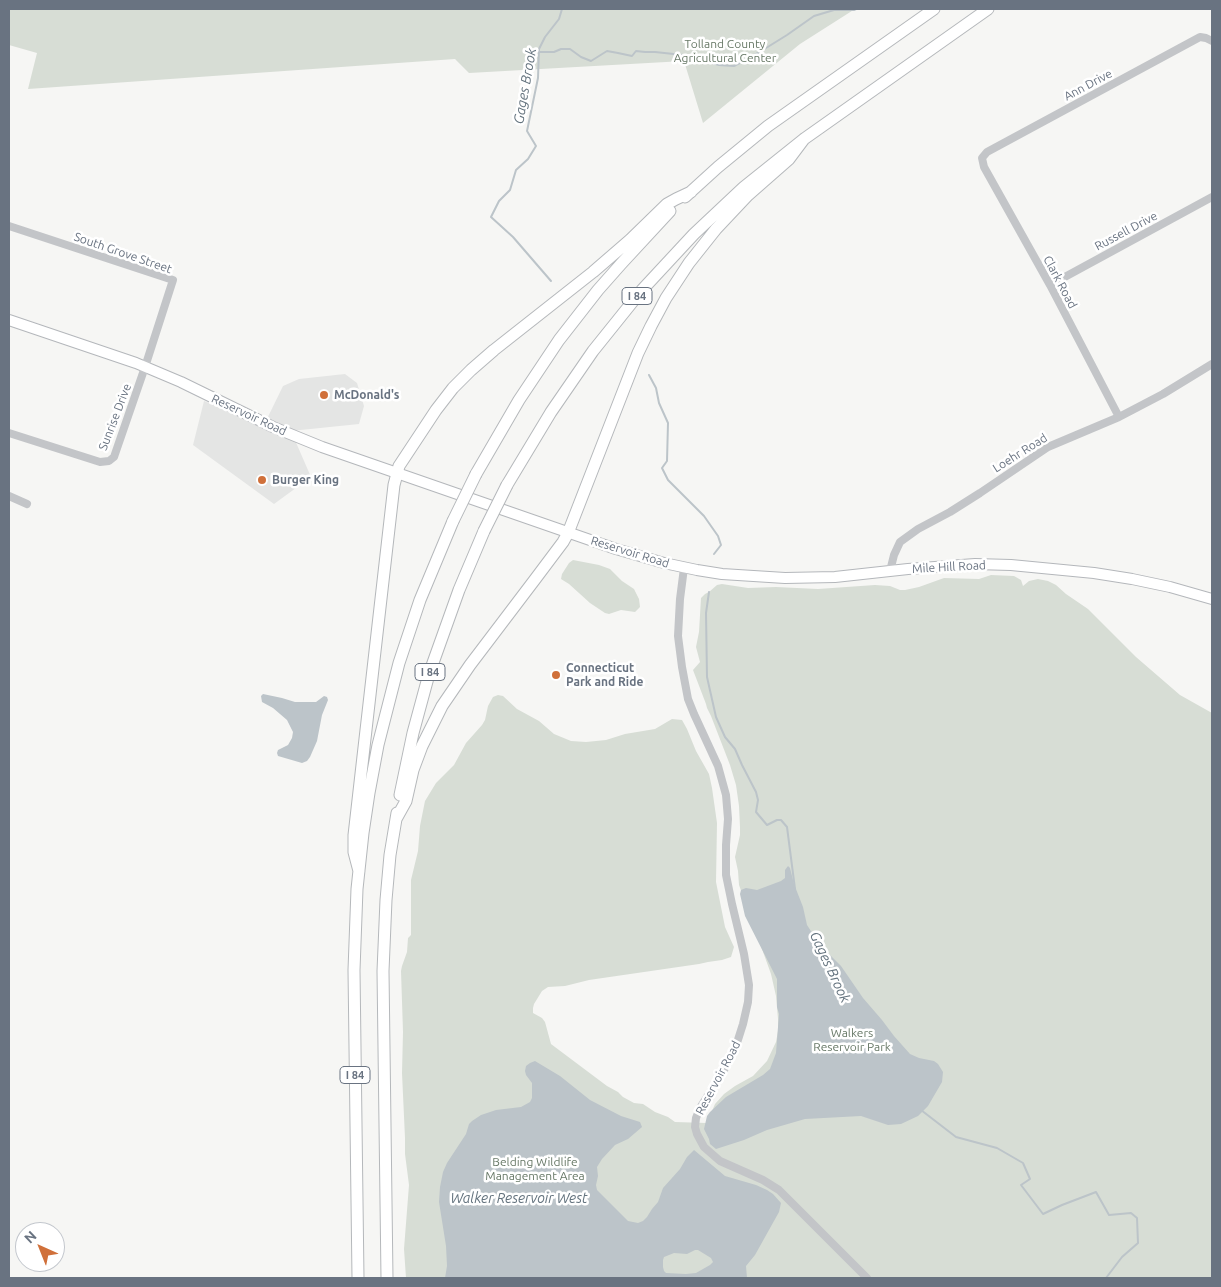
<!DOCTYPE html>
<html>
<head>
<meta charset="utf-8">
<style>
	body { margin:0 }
	#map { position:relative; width:1221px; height:1287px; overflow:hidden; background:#f6f6f4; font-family:Ubuntu,sans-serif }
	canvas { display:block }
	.frame { position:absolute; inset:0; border:10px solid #697381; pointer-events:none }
	.north { position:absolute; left:15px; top:1222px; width:50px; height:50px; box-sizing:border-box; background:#fff; border:1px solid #c3c7cd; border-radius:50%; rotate:316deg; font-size:14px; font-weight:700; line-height:20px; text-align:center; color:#697381 }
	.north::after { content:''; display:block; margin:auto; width:18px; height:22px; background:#d0703a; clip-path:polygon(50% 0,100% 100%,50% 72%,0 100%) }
</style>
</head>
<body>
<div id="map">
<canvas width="1221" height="1287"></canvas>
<div class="frame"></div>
<div class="north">N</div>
</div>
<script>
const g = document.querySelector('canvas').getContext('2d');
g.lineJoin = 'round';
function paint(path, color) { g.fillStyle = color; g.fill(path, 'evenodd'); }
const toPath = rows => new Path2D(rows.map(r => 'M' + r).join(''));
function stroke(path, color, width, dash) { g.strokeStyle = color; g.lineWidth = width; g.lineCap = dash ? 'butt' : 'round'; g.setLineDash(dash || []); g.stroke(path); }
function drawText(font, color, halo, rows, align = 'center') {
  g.font = font + ' Ubuntu,sans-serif'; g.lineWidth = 5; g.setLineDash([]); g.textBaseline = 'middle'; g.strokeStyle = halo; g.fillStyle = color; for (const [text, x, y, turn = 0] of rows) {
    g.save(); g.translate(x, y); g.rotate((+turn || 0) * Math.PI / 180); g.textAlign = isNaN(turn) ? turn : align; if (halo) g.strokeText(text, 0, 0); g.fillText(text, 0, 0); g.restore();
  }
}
paint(toPath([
	[345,374,357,383,364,406,359,424,291,431,311,477,274,504,193,445,204,401,264,425,283,386,299,379]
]), '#e4e5e4');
paint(toPath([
	[9,9,855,9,800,44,703,123,684,61,469,73,455,59,28,89,37,53,9,45],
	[573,560,599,565,610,569,622,581,634,589,639,599,640,607,635,612,621,610,609,614,605,613,590,603,569,584,561,579,562,574,569,563],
	[991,575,1014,576,1021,580,1023,586,1029,581,1038,579,1048,581,1056,585,1066,594,1088,609,1136,657,1180,695,1212,713,1212,1278,406,1278,404,1249,409,1185,405,1154,405,1138,402,1073,403,1032,401,971,402,966,407,952,408,938,411,935,411,880,418,851,420,826,425,801,436,783,454,765,466,743,482,725,485,720,488,706,493,697,498,695,503,696,517,709,539,721,554,734,571,741,586,742,606,740,625,734,655,729,672,719,682,720,687,729,696,751,709,774,712,788,717,823,716,882,725,927,734,947,731,957,722,960,708,962,699,964,589,980,565,986,548,987,542,991,534,1004,533,1008,533,1013,542,1018,545,1022,551,1044,607,1086,618,1092,623,1097,634,1103,643,1104,655,1112,668,1117,675,1122,707,1123,715,1104,724,1094,735,1086,753,1076,767,1061,776,1042,778,1031,778,1019,776,996,771,974,739,885,738,871,735,857,740,835,740,827,739,806,736,785,730,765,711,716,707,708,706,704,693,670,700,662,696,647,699,632,701,598,705,594,709,592,717,585,722,584,748,588,776,587,818,589,875,585,890,586,900,590,905,590,919,587,944,578,979,579]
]), '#d7ddd5');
paint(toPath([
	[263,694,282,698,295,702,316,702,324,696,327,697,328,700,322,715,317,741,310,757,307,761,302,763,278,756,277,753,278,750,288,745,292,738,293,732,287,720,273,708,262,702,261,696],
	[788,866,790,868,794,884,803,907,807,925,820,945,841,966,863,998,882,1020,894,1036,910,1054,919,1058,934,1061,938,1064,943,1072,942,1082,928,1106,918,1116,901,1124,888,1125,861,1116,805,1119,767,1130,744,1140,716,1149,710,1144,709,1139,704,1129,707,1116,710,1112,726,1097,763,1075,770,1069,776,1053,779,1014,777,1007,777,979,745,916,740,894,741,890,746,888,757,890,781,881,785,878,785,870],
	[535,1061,560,1076,590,1100,621,1116,640,1122,642,1127,628,1139,615,1145,602,1159,597,1167,598,1176,596,1185,597,1190,628,1221,638,1223,643,1221,647,1217,652,1209,658,1202,663,1188,680,1169,687,1157,694,1150,725,1176,756,1185,767,1190,773,1194,781,1203,779,1212,755,1255,746,1266,747,1278,445,1278,447,1266,446,1246,439,1202,440,1187,443,1172,447,1163,466,1134,469,1124,472,1121,481,1115,496,1110,521,1107,530,1102,532,1098,532,1083,526,1075,525,1071,526,1066,530,1063],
	[695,1250,698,1250,711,1258,713,1262,710,1265,696,1273,686,1274,666,1273,664,1271,663,1267,663,1260,664,1257,674,1253,687,1254]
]), '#bcc4c9');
stroke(toPath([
	[539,52,554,52,561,49,570,49,581,57,591,61,607,51,618,53,632,56,636,51,645,52,655,52,683,55,719,65,734,66,758,53,787,35,814,16,834,10,854,10,856,9],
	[551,281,513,237,491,217,499,201,510,190,516,170,528,159,536,146,527,131,538,78,539,49,545,37,559,19,562,9],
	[649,375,656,388,659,403,668,423,667,461,662,468,668,480,704,516,718,536,721,545,714,554],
	[709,592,706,613,707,677,716,717,725,737,735,749,742,765,756,792,758,800,756,812,767,825,777,820,781,820,787,827,795,889],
	[921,1110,956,1137,997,1148,1023,1163,1030,1179,1021,1185,1043,1214,1062,1205,1096,1192,1109,1215,1131,1213,1137,1218,1138,1243,1122,1257,1106,1278]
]), '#bcc4c9', 2);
const major = toPath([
	[9,320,136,363,181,382,273,427,322,447,616,549,664,563,697,570,722,574,785,578,835,577,908,569,975,564,1011,565,1094,573,1132,579,1170,587,1212,599]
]);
const highway = toPath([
	[685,197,718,167,768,126,934,9],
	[476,474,519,400,559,340,598,290,621,264,670,211],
	[507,485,551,412,593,351,642,290,694,234,744,187,804,139,988,9],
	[400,795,413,733,429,674,459,590,484,531],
	[396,819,406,801,413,770,422,746,442,706,470,665,536,578,563,542,568,533,638,353,651,326,666,298,689,263,716,229,748,195,789,159,804,139],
	[359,871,354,852,354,835,394,485,399,466,436,410,453,388,471,370,494,350,593,272,630,240,667,204,676,199,691,192],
	[358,1278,354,970,357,889,363,833,369,793,378,745,399,663,420,600,453,521],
	[387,1278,383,971,386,900,390,855,397,813]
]);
stroke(major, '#b4b7bb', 12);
stroke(highway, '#b5b8bb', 13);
stroke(toPath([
	[9,226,173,280,145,367,114,457,109,461,100,462,9,433],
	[1050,285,1212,197],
	[1119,417,1050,285,984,167,982,158,987,152,1200,37,1206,38,1212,41],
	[9,496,27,504],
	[684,568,680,599,678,636,682,667,688,699,694,714,718,766,726,795,728,819,726,845,726,875,732,904,744,954,749,985,748,1002,743,1024,736,1046,723,1072,700,1108,696,1118,695,1127,697,1134,704,1147,720,1161,763,1180,779,1190,867,1278],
	[890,571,894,555,900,542,918,529,950,512,980,493,1048,447,1119,417,1163,394,1212,364]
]), '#c3c5c8', 8);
stroke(major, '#fff', 10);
stroke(highway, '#fff', 11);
const highwayBridge = toPath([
	[453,521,476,474],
	[484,531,507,485]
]);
stroke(highwayBridge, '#b5b8bb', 13, []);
stroke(highwayBridge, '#fff', 11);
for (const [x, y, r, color] of [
	[324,395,5,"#d0703a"],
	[262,480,5,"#d0703a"],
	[556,675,5,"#d0703a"]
]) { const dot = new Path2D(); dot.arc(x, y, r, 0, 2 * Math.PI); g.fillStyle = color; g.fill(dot); stroke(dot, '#fff', 2); }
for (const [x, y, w] of [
	[637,296,30],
	[430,672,30],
	[355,1075,30]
]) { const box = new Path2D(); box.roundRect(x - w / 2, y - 8.5, w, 17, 4); g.fillStyle = '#fff'; g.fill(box); stroke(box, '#697381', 1); }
drawText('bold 11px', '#697381', null, [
	["I 84",637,296],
	["I 84",430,672],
	["I 84",355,1075]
]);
drawText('12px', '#687967', '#fff', [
	["Tolland County",725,44],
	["Agricultural Center",725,58],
	["Walkers",852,1033],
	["Reservoir Park",852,1047],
	["Belding Wildlife",535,1162],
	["Management Area",535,1176]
]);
drawText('12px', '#697381', '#fff', [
	["Ann Drive",1088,85,-28],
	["Russell Drive",1126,231,-28],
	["South Grove Street",123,253,19],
	["Clark Road",1060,282,62],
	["Reservoir Road",249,415,25],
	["Sunrise Drive",115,417,-69],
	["Loehr Road",1020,453,-32],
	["Reservoir Road",630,552,17],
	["Mile Hill Road",949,567,-3],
	["Reservoir Road",718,1078,-62]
]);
drawText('bold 12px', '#697381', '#fff', [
	["McDonald's",334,395],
	["Burger King",272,480],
	["Connecticut",566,668],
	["Park and Ride",566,682]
], 'left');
drawText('italic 14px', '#64737e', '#fff', [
	["Gages Brook",525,86,-80],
	["Gages Brook",830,967,65],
	["Walker Reservoir West",519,1198]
]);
</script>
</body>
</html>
